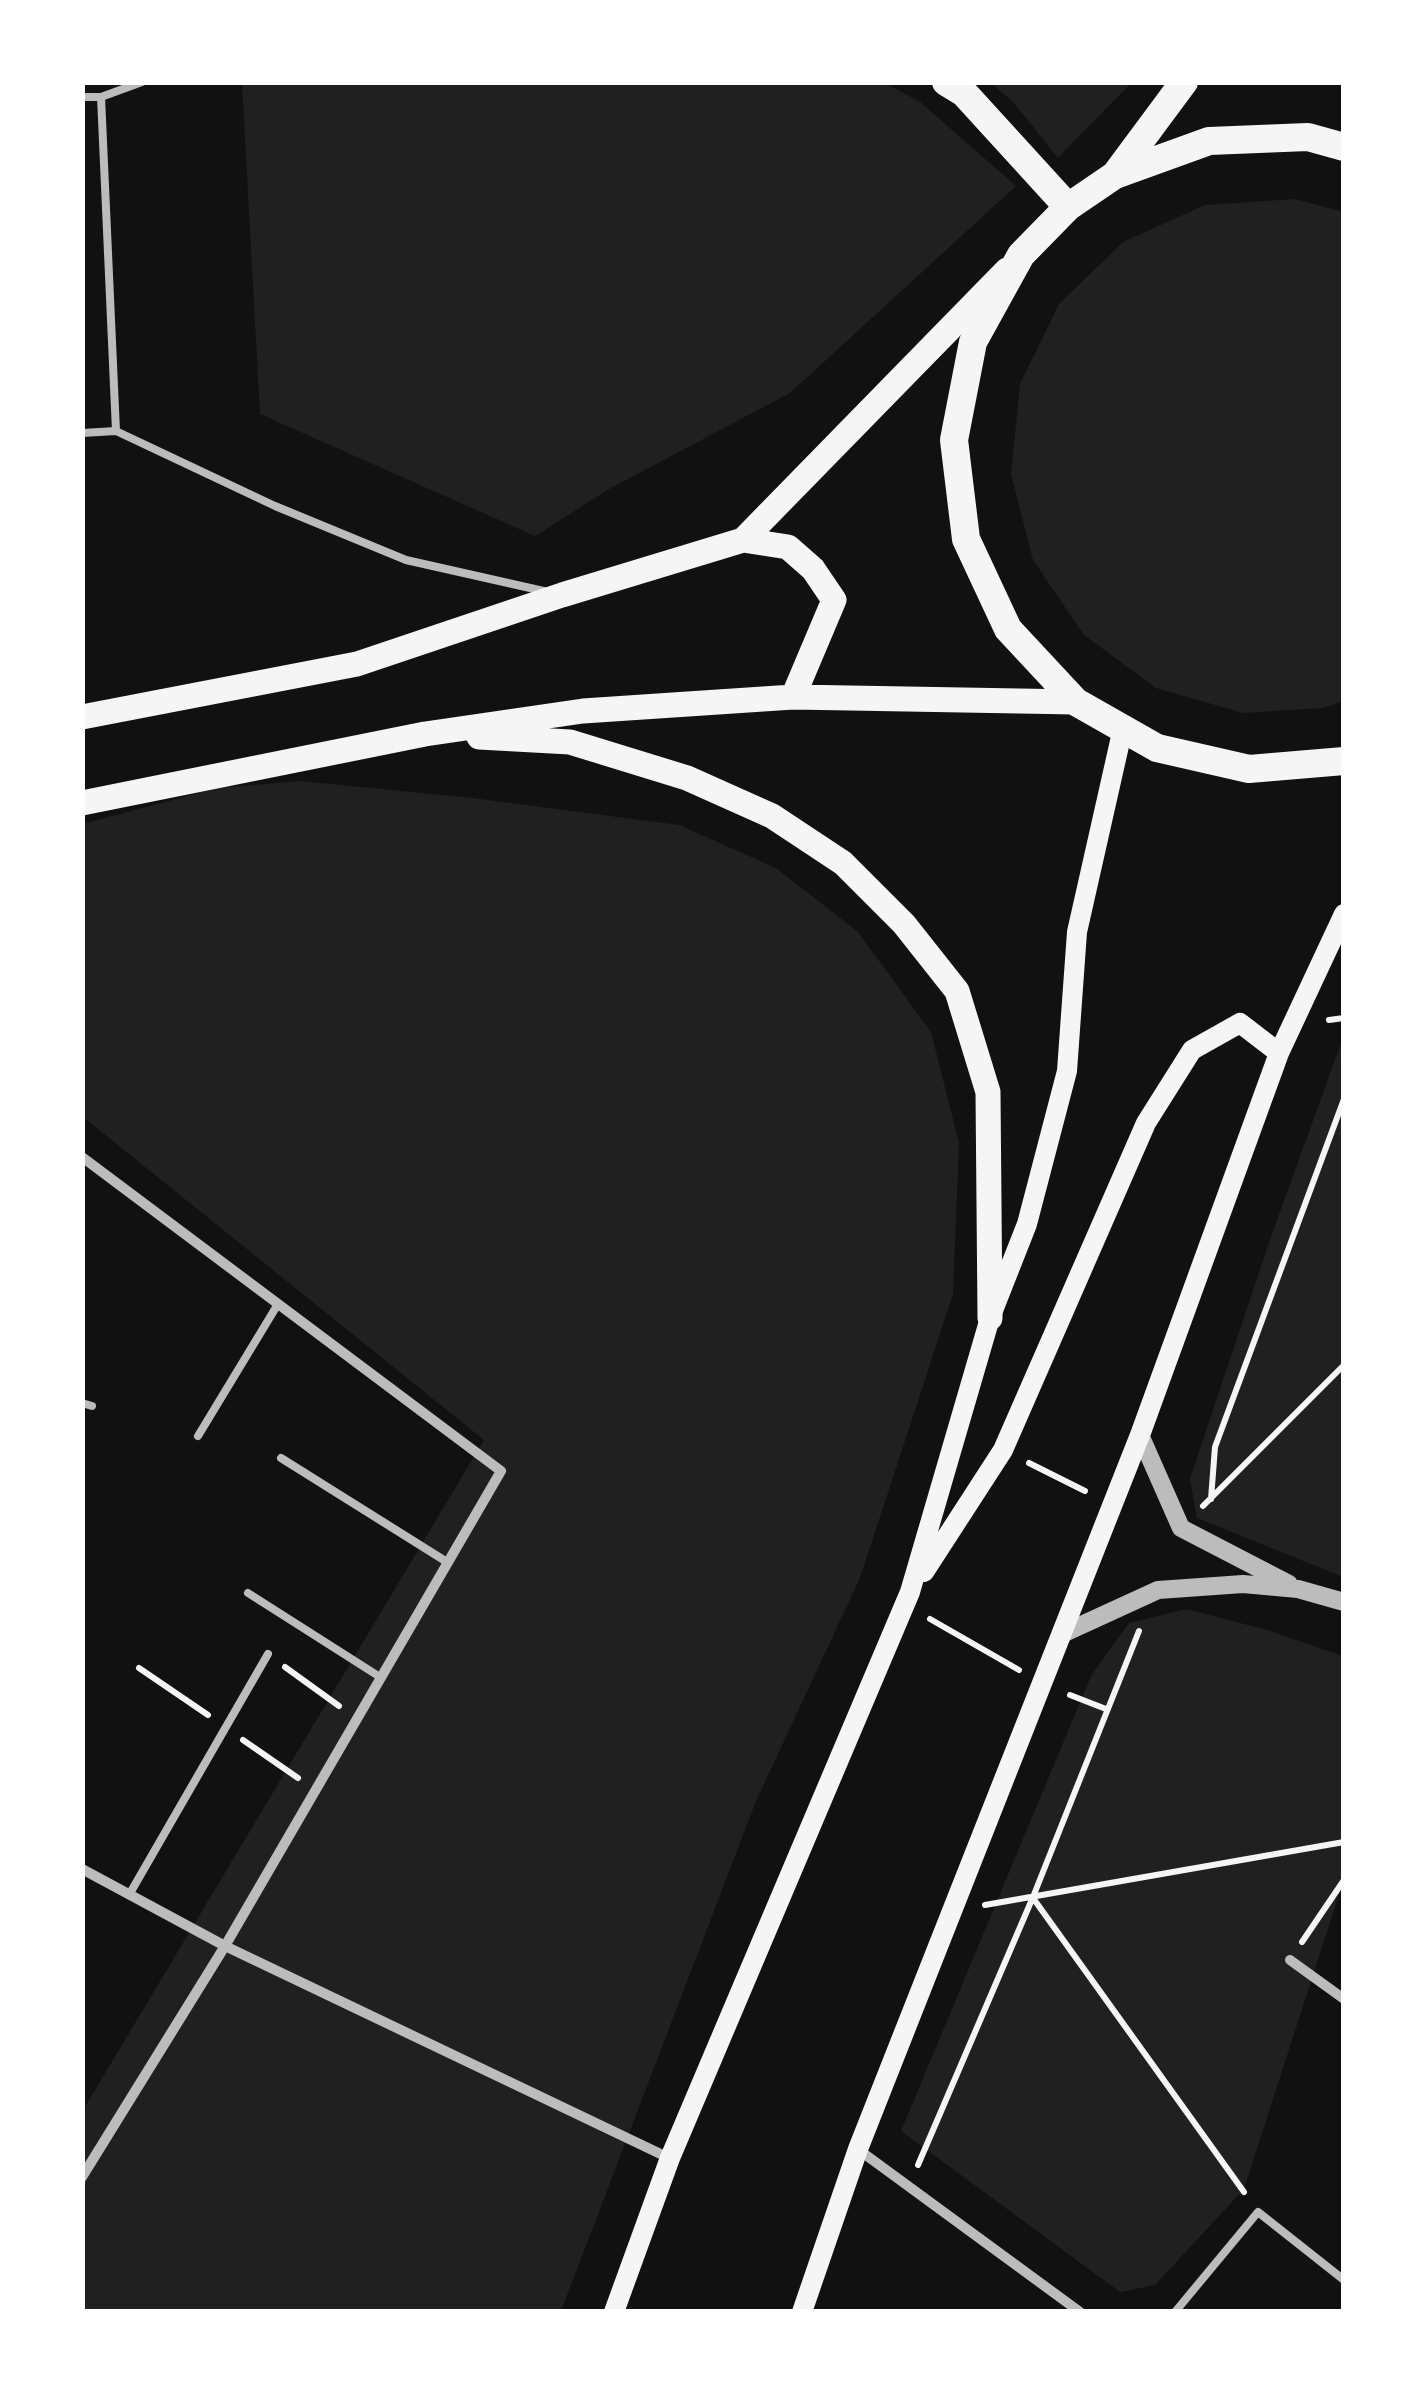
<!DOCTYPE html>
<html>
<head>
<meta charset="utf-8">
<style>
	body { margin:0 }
	#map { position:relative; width:1426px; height:2394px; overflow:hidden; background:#111; font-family:Karla,sans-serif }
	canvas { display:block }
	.frame { position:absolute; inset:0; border:85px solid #fff; pointer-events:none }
</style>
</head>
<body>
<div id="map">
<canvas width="1426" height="2394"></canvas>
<div class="frame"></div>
</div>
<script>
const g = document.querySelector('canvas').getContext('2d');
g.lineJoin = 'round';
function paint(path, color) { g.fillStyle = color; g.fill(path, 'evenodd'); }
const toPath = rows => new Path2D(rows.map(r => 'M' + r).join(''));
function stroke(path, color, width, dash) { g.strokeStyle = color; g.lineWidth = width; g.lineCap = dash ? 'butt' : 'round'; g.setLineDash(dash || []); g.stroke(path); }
paint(toPath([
	[242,83,884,83,919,101,1016,186,790,393,611,488,535,536,260,414],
	[991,83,1131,83,1058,158,1014,103],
	[1295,199,1343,212,1343,701,1323,708,1243,713,1156,688,1084,635,1033,560,1011,474,1020,384,1059,304,1123,242,1205,205],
	[300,781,472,798,679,825,776,868,858,932,931,1032,959,1143,953,1294,860,1578,756,1801,561,2311,83,2311,83,2110,484,1440,83,1117,82,824,218,788],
	[1343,1038,1343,1577,1197,1518,1190,1479,1273,1231],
	[1187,1609,1267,1630,1343,1656,1343,1882,1244,2189,1155,2285,1120,2292,901,2131,1091,1676,1129,1623]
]), '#202020');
stroke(toPath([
	[1329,1020,1344,1018],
	[1029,1463,1085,1491],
	[1211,1499,1215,1447,1344,1099],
	[1203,1506,1344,1365],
	[930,1619,1019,1670],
	[285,1667,339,1706],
	[139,1668,208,1715],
	[1070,1695,1106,1709],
	[243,1740,298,1778],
	[1033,1898,1244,2192],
	[985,1905,1344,1842],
	[1302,1942,1344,1880],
	[918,2165,1033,1897,1139,1631]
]), '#f5f5f5', 6);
stroke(toPath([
	[82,97,101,97,142,82],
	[101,97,116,431],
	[82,433,116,431,275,506,406,560,548,592],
	[82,1403,92,1406],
	[198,1436,278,1304],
	[281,1458,447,1562],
	[248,1593,380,1677],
	[129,1895,268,1654],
	[1175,2312,1258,2212,1344,2280]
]), '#bcbcbc', 8);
stroke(toPath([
	[82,1157,501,1471,225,1946,82,2177],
	[82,1869,225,1946,669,2158],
	[1290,1960,1344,1999],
	[859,2150,1080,2312]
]), '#bcbcbc', 10);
stroke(toPath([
	[1140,1435,1181,1528,1289,1584],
	[1062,1634,1158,1590,1243,1584,1298,1589,1344,1602]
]), '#bcbcbc', 18);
stroke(toPath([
	[924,1572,1003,1450,1146,1123,1192,1050,1240,1023,1279,1053],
	[614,2312,670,2158,910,1592,990,1318,1027,1224,1067,1071,1077,932,1123,728],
	[802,2312,858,2149,1140,1435,1279,1053,1344,914]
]), '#f5f5f5', 20);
stroke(toPath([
	[743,540,788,547,813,569,834,600,793,697],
	[82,717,357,664,562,595,743,540,1007,270],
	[479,737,570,742,687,778,772,816,843,863,904,924,957,991,988,1092,990,1318],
	[82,803,425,734,583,711,793,697,1076,702]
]), '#f5f5f5', 25);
stroke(toPath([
	[946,82,964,93,1068,207],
	[1344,147,1308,137,1209,141,1115,175,1068,207,1021,255,973,342,954,440,966,539,1008,629,1076,702,1157,748,1249,769,1344,761],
	[1115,175,1184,82]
]), '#f5f5f5', 28);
</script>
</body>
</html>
